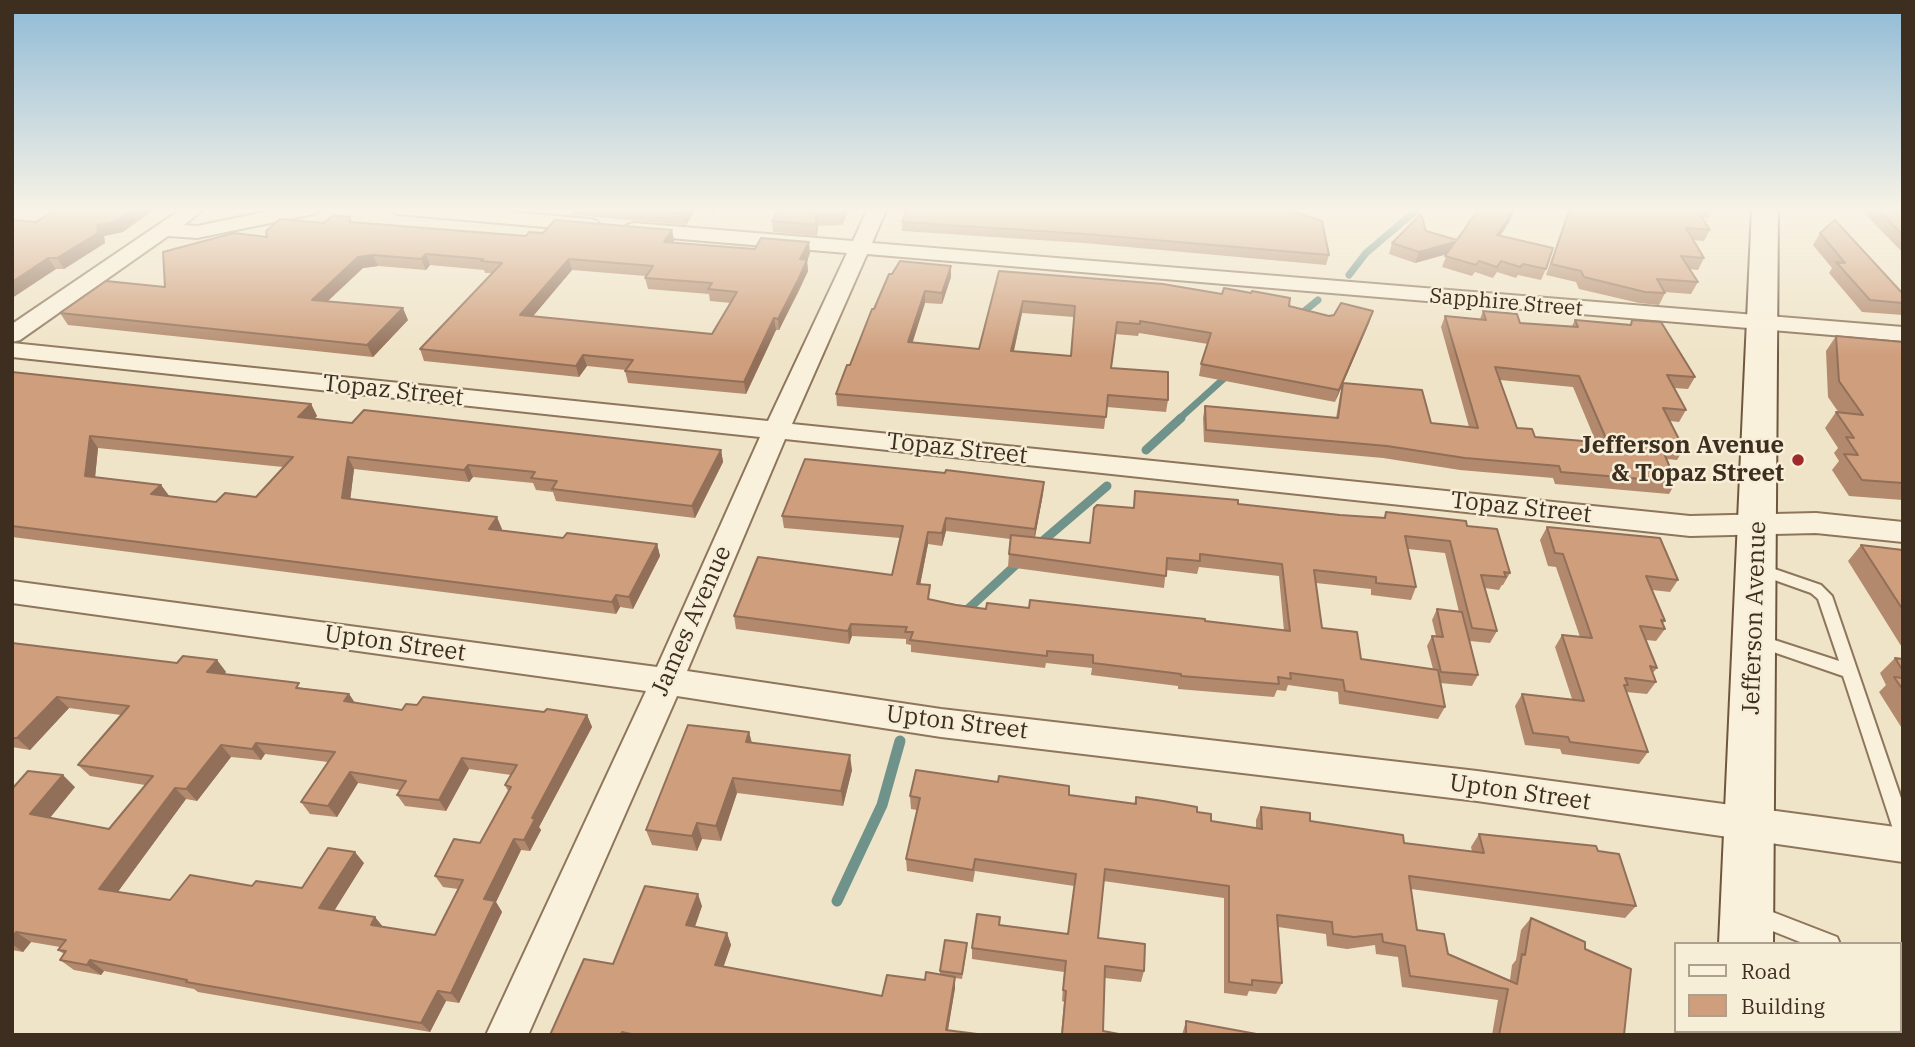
<!DOCTYPE html>
<html>
<head>
<meta charset="utf-8">
<style>
	body { margin:0 }
	#map { position:relative; width:1915px; height:1047px; overflow:hidden; background:#f0e4c8; font-family:"IBM Plex Serif",serif }
	canvas { display:block }
	.frame { position:absolute; inset:0; border:14px solid #3d2e20; pointer-events:none }
	.legend { position:absolute; left:1674px; top:942px; width:228px; height:91px; box-sizing:border-box; background:#f7eed8; border:2px solid #ada18e; margin:0; padding:9px 12px; list-style:none; font-size:21px; color:#3d2e20 }
	.legend li { display:flex; align-items:center; gap:14px; height:35px }
	.legend b { width:35px; border:2px solid #ada18e }
</style>
</head>
<body>
<div id="map">
<canvas width="1915" height="1047"></canvas>
<div class="frame"></div>
<ul class="legend">
<li><b style="height:9px;background:#faf1dc"></b>Road</li>
<li><b style="height:19px;background:#cf9f7d"></b>Building</li>
</ul>
</div>
<script>
const g = document.querySelector('canvas').getContext('2d');
g.lineJoin = 'round';
const toPath = rows => new Path2D(rows.map(r => 'M' + r).join(''));
function stroke(path, color, width, dash) { g.strokeStyle = color; g.lineWidth = width; g.lineCap = dash ? 'butt' : 'round'; g.setLineDash(dash || []); g.stroke(path); }
function paint(path, color) { g.fillStyle = color; g.fill(path, 'evenodd'); }
function drawText(font, color, halo, rows, align = 'center') {
  g.font = font + ' "IBM Plex Serif",serif'; g.lineWidth = 5; g.setLineDash([]); g.textBaseline = 'middle'; g.strokeStyle = halo; g.fillStyle = color; for (const [text, x, y, turn = 0] of rows) {
    g.save(); g.translate(x, y); g.rotate((+turn || 0) * Math.PI / 180); g.textAlign = isNaN(turn) ? turn : align; if (halo) g.strokeText(text, 0, 0); g.fillText(text, 0, 0); g.restore();
  }
}
stroke(toPath([
	[1349,275,1366,253,1419,208],
	[1297,317,1318,300],
	[1179,419,1230,373]
]), '#6f938a', 7);
stroke(toPath([
	[1146,450,1181,418],
	[1038,545,1107,486],
	[962,611,968,609,1020,561]
]), '#6f938a', 9);
stroke(toPath([
	[837,901,882,805,900,741]
]), '#6f938a', 11);
const service = toPath([
	[1757,563,1821,585,1832,596,1903,804,1903,840,1897,838,1894,832,1843,676,1753,645,1751,641,1753,637,1759,635,1839,661,1818,599,1811,593,1752,572,1750,568,1752,564,1757,563],
	[1757,906,1837,937,1840,944,1805,944,1750,922,1747,915,1750,908,1757,906]
]);
const minor = toPath([
	[183,208,205,208,184,225,197,226,284,208,323,208,314,214,197,238,168,236,20,340,12,342,12,324,183,208],
	[388,208,467,208,590,219,597,221,600,225,597,229,590,231,397,214,388,208],
	[868,208,887,208,872,243,1903,327,1903,341,867,254,792,424,1690,516,1816,513,1903,522,1903,542,1816,533,1690,536,785,439,687,671,941,709,1477,771,1903,828,1903,862,1477,801,941,737,677,696,528,1035,486,1035,646,691,12,603,12,581,657,667,760,437,12,357,12,343,768,421,847,253,634,235,627,233,624,229,627,225,634,223,853,241,868,208]
]);
const secondary = toPath([
	[1752,208,1778,208,1773,944,1719,944,1752,208],
	[1715,1031,1773,1031,1773,1035,1715,1035,1715,1031]
]);
stroke(service, '#8d765c', 4);
stroke(minor, '#8d765c', 4);
stroke(secondary, '#6f573f', 4);
paint(service, '#faf1dc');
paint(minor, '#faf1dc');
paint(secondary, '#faf1dc');
paint(toPath([
	[571,208,719,208,716,213,695,211,686,225,573,215],
	[850,208,842,225,818,226,817,236,773,232,772,221],
	[907,208,1329,255,1326,265,1084,243,902,231,902,222],
	[1569,208,1714,208,1709,218,1702,217,1710,230,1704,241,1693,240,1704,258,1698,270,1689,269,1698,282,1691,294,1664,292,1665,293,1659,305,1639,303,1579,289,1576,282,1546,275],
	[1859,208,1903,208,1903,253],
	[1510,221,1500,236,1546,269,1541,280,1518,275,1516,278,1497,272,1493,278,1475,272,1472,276,1442,267,1447,254,1415,263,1389,254,1392,243,1426,231,1457,240],
	[36,222,123,232,104,236,105,243,64,269,56,269,12,298],
	[352,222,526,236,543,233,672,230,674,241,673,243,810,253,807,261,808,271,799,291,779,330,776,330,746,394,628,383,625,371,626,370,587,366,579,377,424,361,420,349,492,273,485,273,484,270,430,265,426,270,378,266,363,268,328,301,408,320,373,357,68,325,60,313,165,287,267,237,324,223],
	[572,270,646,276,645,278,648,289,709,294,710,301,731,303,712,334,532,317],
	[1820,233,1903,294,1903,315,1862,312,1829,273,1832,268,1813,245],
	[999,271,1289,306,1329,316,1373,311,1369,323,1343,383,1431,423,1469,427,1441,327,1445,316,1480,319,1483,311,1520,323,1572,326,1575,320,1630,325,1632,320,1695,377,1688,389,1674,388,1686,410,1679,422,1670,421,1684,449,1677,460,1667,459,1676,482,1669,494,1555,484,1553,478,1460,470,1383,458,1204,442,1203,418,1205,406,1336,418,1340,395,1343,384,1335,402,1199,376,1201,364,1208,344,1139,333,1138,336,1115,334,1111,368,1168,400,1166,412,1107,407,1104,429,837,406,836,394,850,365,874,309,951,277,942,304,925,303,912,342,979,349],
	[1022,313,1074,317,1071,356,1014,351],
	[1500,380,1573,387,1596,442,1535,437,1517,428],
	[1836,336,1903,342,1903,500,1849,496,1832,470,1839,461,1834,453,1838,448,1825,428,1836,412,1839,413,1828,397,1826,351],
	[12,372,311,404,317,416,314,419,352,423,721,450,723,462,695,518,556,501,553,492,536,490,533,483,473,477,469,482,354,469,350,499,502,529,501,530,563,538,657,544,660,556,633,609,620,607,616,614,12,537],
	[98,448,283,467,256,497,216,502,169,496,161,485,95,477],
	[1044,482,1043,494,1035,537,1090,543,1133,508,1135,491,1238,504,1340,515,1384,517,1386,512,1467,526,1510,573,1503,585,1502,585,1499,590,1485,588,1497,631,1490,643,1470,641,1478,675,1472,686,1440,683,1445,707,1438,719,1339,704,1338,692,1288,685,1286,691,1277,690,1274,697,1178,689,1178,686,1091,675,1092,668,1046,663,1045,668,911,652,911,645,906,644,906,639,852,636,849,644,736,629,734,616,892,575,900,538,784,528,782,516],
	[946,531,1010,539,1008,567,1164,588,1166,570,1197,574,1199,567,1279,576,1284,631,1205,621,1029,608,986,609,930,600,920,584,928,544,942,546],
	[1408,549,1445,553,1459,612,1437,609,1432,620,1436,636,1432,636,1427,646,1433,669,1361,659,1322,628,1316,583,1371,589,1371,595,1411,600,1416,587],
	[1547,527,1678,580,1670,592,1652,590,1665,621,1663,623,1665,629,1656,641,1646,640,1657,668,1652,674,1656,682,1647,694,1626,692,1648,752,1639,764,1562,754,1560,749,1525,745,1515,706,1522,694,1572,699,1555,647,1562,635,1580,637,1556,567,1548,566,1540,540],
	[1861,545,1903,550,1903,649,1848,561],
	[12,643,177,663,217,660,226,672,224,674,303,688,349,694,355,703,402,710,417,705,587,715,592,727,539,827,541,830,530,851,521,850,496,902,502,912,459,1003,446,1001,430,1032,198,992,194,989,104,971,101,975,74,970,60,960,64,954,58,950,60,947,31,942,23,952,12,950,12,789,75,787,50,818,109,829,145,785,90,776,78,765,121,715,69,708,30,750,12,747],
	[265,754,328,762,301,802,310,814,337,817,358,783,400,790,397,795,405,806,446,811,469,769,511,775,505,785,508,791,480,843,435,876,443,887,458,889,435,935,384,927,334,911,364,863,302,888,252,886,170,900,117,892,186,799,197,801,231,757,261,760],
	[1895,658,1903,659,1903,730,1879,692,1886,685,1880,673],
	[749,732,752,743,852,770,843,806,737,793,721,841,702,839,697,851,652,845,646,830],
	[1069,795,1134,804,1136,797,1197,812,1211,821,1256,828,1256,820,1261,807,1310,821,1404,843,1472,852,1471,847,1479,834,1598,851,1636,906,1625,918,1411,889,1417,930,1448,954,1510,980,1512,965,1516,960,1521,930,1531,918,1585,949,1624,1035,1492,1035,1498,1000,1402,987,1398,957,1376,954,1375,945,1347,949,1327,946,1326,934,1278,927,1282,983,1276,994,1249,991,1247,996,1224,993,1224,898,1103,881,1098,938,1144,971,1141,982,1105,978,1103,1031,1124,1035,1061,1035,1064,1002,1062,1001,1064,972,972,959,972,948,999,925,1068,934,1074,886,975,871,973,882,907,871,906,859,917,810,911,809,910,796],
	[702,906,695,927,727,933,731,945,723,967,882,996,940,975,940,971,967,948,962,979,955,978,955,988,948,1030,985,1035,550,1035,613,964],
	[1186,1021,1262,1035,1182,1035]
]), '#b2896c');
paint(toPath([
	[135,208,157,208,123,232,104,236,105,243,64,269,57,258,97,225],
	[687,208,694,208,695,211,686,225,684,214],
	[844,208,850,208,842,225,841,214],
	[1514,210,1510,221,1493,246,1497,235],
	[816,215,818,226,817,236,816,225],
	[672,230,674,241,666,253,664,242],
	[809,242,810,253,807,261,808,271,779,330,778,319,800,259],
	[1455,242,1451,253,1415,263,1419,252],
	[426,254,430,265,426,270,421,259],
	[373,255,378,266,363,268,317,311,312,300,358,257],
	[48,258,56,269,12,298,12,282],
	[569,259,572,270,524,327,520,315],
	[951,266,951,277,942,304,942,293],
	[925,291,925,303,909,354,908,342],
	[1023,301,1022,313,1011,363,1011,351],
	[403,308,408,320,373,357,367,345],
	[1373,311,1369,323,1335,402,1339,390],
	[774,318,776,330,746,394,744,382],
	[583,355,587,366,579,377,576,366],
	[311,404,317,416,305,429,298,417],
	[90,436,98,448,94,488,85,476],
	[721,450,723,462,695,518,692,506],
	[348,457,354,469,349,510,342,498],
	[468,465,473,477,469,482,464,470],
	[1044,482,1043,494,1034,542,1035,529],
	[161,485,170,497,151,494],
	[497,517,502,529,494,541,489,529],
	[946,518,946,531,942,546,942,533],
	[928,532,928,544,918,596,917,584],
	[657,544,660,556,633,609,629,597],
	[616,595,620,607,616,614,612,602],
	[851,624,852,636,849,644,848,631],
	[217,660,226,672,217,684,207,672],
	[349,694,357,706,344,701],
	[57,697,69,708,30,750,17,738],
	[587,715,592,727,539,827,541,830,530,851,524,840,532,818],
	[749,732,753,748,746,742],
	[256,743,265,754,261,760,252,749],
	[221,745,231,757,197,801,186,789],
	[850,755,852,770,843,806,841,791],
	[462,758,469,769,446,811,439,800],
	[350,772,358,783,337,817,328,806],
	[63,775,75,787,43,826,30,814],
	[733,778,737,793,721,841,716,826],
	[175,788,186,799,112,900,99,889],
	[697,823,702,839,697,851,692,836],
	[514,839,521,850,496,902,502,912,459,1003,451,993,484,899],
	[355,852,364,863,329,919,319,908],
	[698,894,702,906,691,937,686,925],
	[375,917,384,928,371,925],
	[16,932,31,942,23,952,12,944,12,937],
	[727,933,731,945,720,977,715,965],
	[90,960,104,971,101,975,87,965],
	[955,977,955,988,947,1035,946,1030],
	[438,991,446,1001,430,1032,421,1023]
]), '#916f58');
const building = toPath([
	[57,208,135,208,117,221,97,225,98,233,57,258,48,258,12,282,12,220,36,222,57,208],
	[621,208,687,208,684,214,621,208],
	[780,208,844,208,841,214,816,215,816,225,772,221,780,208],
	[907,208,1284,208,1322,221,1329,255,1085,234,902,222,907,208],
	[1479,208,1513,208,1514,210,1497,235,1553,248,1546,269,1523,264,1520,267,1501,261,1497,267,1479,261,1476,265,1445,256,1455,242,1419,252,1392,243,1421,214,1426,231,1457,240,1479,208],
	[1570,208,1696,208,1710,230,1686,228,1704,258,1681,256,1698,282,1657,279,1665,293,1645,292,1584,277,1581,271,1551,264,1570,208],
	[1876,208,1903,208,1903,235,1876,208],
	[333,215,350,217,350,222,526,236,529,232,543,233,555,220,672,230,664,242,755,249,761,238,809,242,800,259,807,260,798,280,778,319,774,318,744,382,625,371,633,360,583,355,576,366,420,349,502,263,481,261,483,259,426,254,421,259,373,255,358,257,312,300,403,308,367,345,60,313,106,281,165,287,163,252,234,233,267,237,266,231,280,219,324,223,333,215],
	[569,259,653,266,645,278,712,283,708,289,737,292,712,334,520,315,569,259],
	[1835,220,1903,294,1903,303,1870,300,1836,262,1845,263,1820,233,1835,220],
	[900,261,951,266,942,293,925,291,908,342,979,349,999,271,1163,284,1222,294,1224,288,1251,293,1252,291,1290,298,1289,306,1329,316,1334,315,1341,303,1373,311,1339,390,1201,364,1211,333,1140,321,1140,324,1117,322,1111,368,1168,372,1168,400,1108,395,1106,417,836,394,847,365,850,365,872,309,874,309,889,274,892,274,900,261],
	[1023,301,1075,306,1071,356,1011,351,1023,301],
	[1483,311,1517,314,1520,323,1578,327,1575,320,1631,325,1632,320,1661,322,1695,377,1667,375,1686,410,1663,408,1684,449,1661,446,1676,482,1561,472,1559,466,1465,458,1387,446,1206,430,1205,406,1338,418,1343,383,1422,390,1431,423,1478,428,1445,316,1486,320,1483,311],
	[1495,367,1579,376,1608,443,1535,437,1532,429,1517,428,1495,367],
	[1836,336,1903,342,1903,483,1862,480,1844,454,1858,455,1846,437,1854,438,1836,412,1863,415,1839,381,1836,336],
	[12,372,311,404,298,417,352,423,364,410,721,450,692,506,552,489,557,481,531,478,535,472,468,465,464,470,348,457,342,498,497,517,489,529,563,538,567,533,657,544,629,597,616,595,612,602,12,526,12,372],
	[90,436,293,457,256,497,225,493,216,502,151,494,161,485,85,476,90,436],
	[805,459,945,473,946,470,1044,482,1035,529,946,518,942,533,928,532,917,584,930,585,928,599,956,605,986,609,987,603,1029,608,1030,600,1205,619,1205,621,1290,631,1282,564,1200,554,1200,561,1167,558,1166,576,1009,554,1011,535,1090,543,1094,508,1097,505,1134,508,1135,491,1238,500,1238,504,1340,515,1385,518,1386,512,1466,521,1467,526,1497,529,1510,573,1504,572,1506,577,1481,575,1497,631,1472,628,1450,541,1405,536,1416,587,1376,583,1376,577,1314,570,1322,628,1357,632,1361,659,1438,670,1445,707,1345,691,1343,680,1290,673,1291,679,1278,677,1279,684,1181,676,1181,674,1093,663,1093,655,1047,651,1047,656,910,640,913,632,905,632,907,627,851,624,848,631,734,616,758,557,892,575,903,526,782,516,805,459],
	[1547,527,1660,538,1678,580,1646,576,1665,621,1661,620,1665,629,1640,626,1657,668,1650,666,1656,682,1625,678,1628,685,1624,685,1648,752,1570,742,1568,737,1533,733,1522,694,1584,701,1562,635,1592,638,1563,554,1555,553,1547,527],
	[1861,545,1903,550,1903,610,1861,545],
	[1437,609,1462,612,1478,675,1441,672,1432,636,1443,637,1437,609],
	[12,643,177,663,183,656,217,660,207,672,299,683,296,688,349,694,344,701,402,710,406,704,417,705,423,697,544,712,547,709,587,715,532,818,535,819,524,840,514,839,484,899,495,901,451,993,438,991,421,1023,186,982,187,980,90,960,87,965,60,960,66,951,58,950,66,940,16,932,12,937,12,789,28,771,63,775,30,814,109,829,153,776,78,765,129,706,57,697,17,738,12,738,12,643],
	[256,743,335,752,301,802,328,806,350,772,406,781,397,795,439,800,462,758,517,765,505,785,511,787,480,843,454,839,435,876,463,880,435,935,371,925,375,917,319,908,355,852,328,848,302,888,256,881,252,886,190,875,170,900,99,889,175,788,186,789,221,745,252,749,256,743],
	[1895,658,1903,659,1903,671,1895,658],
	[1894,677,1903,678,1903,690,1894,677],
	[688,725,749,732,746,742,850,755,841,791,733,778,716,826,697,823,692,836,646,830,688,725],
	[916,770,998,782,999,776,1069,786,1069,795,1136,804,1136,797,1163,801,1197,807,1197,812,1211,814,1211,821,1262,829,1261,807,1310,813,1310,821,1403,835,1404,843,1484,853,1479,834,1596,846,1598,851,1619,854,1636,906,1409,876,1417,930,1444,934,1448,954,1517,984,1522,954,1525,955,1531,918,1585,942,1585,949,1631,969,1624,1035,1499,1035,1508,989,1410,976,1405,946,1383,942,1382,934,1354,937,1333,934,1332,922,1277,915,1282,983,1252,980,1252,985,1229,982,1229,886,1105,869,1098,938,1145,944,1144,971,1105,966,1103,1031,1124,1035,1062,1035,1066,991,1063,990,1066,961,972,948,977,914,1000,917,999,925,1068,934,1076,874,975,859,973,870,906,859,920,798,910,796,916,770],
	[645,886,698,894,686,925,727,933,715,965,882,996,887,975,925,980,926,972,955,977,946,1030,985,1035,636,1035,622,1032,620,1035,550,1035,584,959,613,964,645,886],
	[945,940,967,943,962,974,940,971,945,940],
	[1186,1021,1262,1035,1186,1035,1186,1021]
]);
paint(building, '#cf9f7d');
stroke(building, '#916f58', 2);
const sky = g.createLinearGradient(0, 0, 0, 355);
sky.addColorStop(0, '#8fbad6');
sky.addColorStop(0.59, '#f8f3e6');
sky.addColorStop(1, '#f8f3e600');
g.fillStyle = sky;
g.fillRect(0, 0, 1915, 355);
for (const [x, y, r, color] of [
	[1798,460,7,"#9e2a2b"]
]) { const dot = new Path2D(); dot.arc(x, y, r, 0, 2 * Math.PI); g.fillStyle = color; g.fill(dot); stroke(dot, '#f7eed8', 2.5); }
drawText('21px', '#3d2e20', '#f7eed8', [
	["Sapphire Street",1506,303,5]
]);
drawText('24px', '#3d2e20', '#f7eed8', [
	["Topaz Street",393,391,6],
	["Topaz Street",957,449,6],
	["Topaz Street",1521,508,6],
	["Jefferson Avenue",1755,618,-88],
	["James Avenue",692,621,-66],
	["Upton Street",395,644,8],
	["Upton Street",957,723,7],
	["Upton Street",1520,793,8]
]);
drawText('bold 24px', '#3d2e20', '#f7eed8', [
	["Jefferson Avenue",1784,446],
	["& Topaz Street",1784,474]
], 'right');
</script>
</body>
</html>
